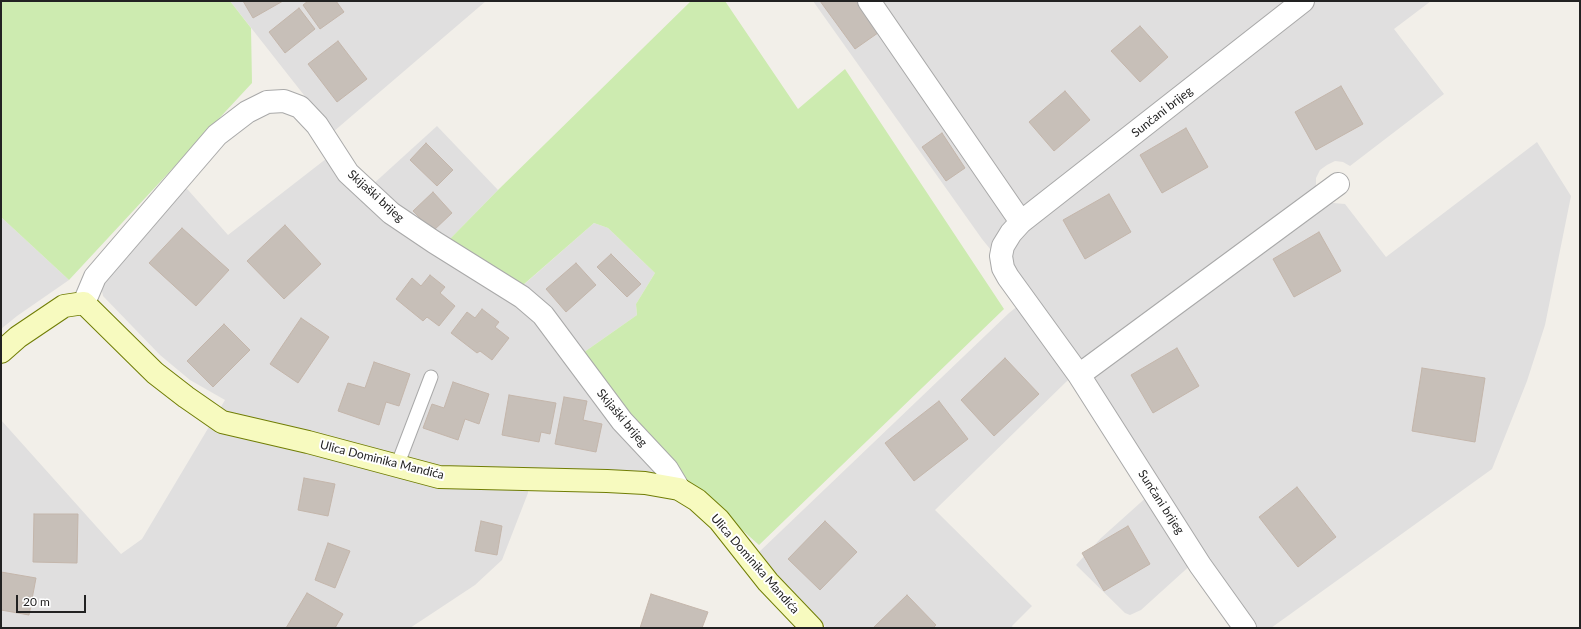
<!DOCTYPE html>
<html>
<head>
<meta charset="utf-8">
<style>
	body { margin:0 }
	#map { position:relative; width:1581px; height:629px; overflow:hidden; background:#f2efe9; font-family:Lato,sans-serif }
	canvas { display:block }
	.frame { position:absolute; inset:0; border:2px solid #222; pointer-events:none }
	.scale { position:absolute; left:16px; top:595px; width:70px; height:18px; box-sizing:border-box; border:2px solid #222; border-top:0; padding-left:5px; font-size:12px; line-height:14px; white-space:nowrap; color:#222; -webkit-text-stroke:3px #fff; paint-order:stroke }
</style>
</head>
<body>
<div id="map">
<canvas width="1581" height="629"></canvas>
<div class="frame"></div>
<div class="scale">20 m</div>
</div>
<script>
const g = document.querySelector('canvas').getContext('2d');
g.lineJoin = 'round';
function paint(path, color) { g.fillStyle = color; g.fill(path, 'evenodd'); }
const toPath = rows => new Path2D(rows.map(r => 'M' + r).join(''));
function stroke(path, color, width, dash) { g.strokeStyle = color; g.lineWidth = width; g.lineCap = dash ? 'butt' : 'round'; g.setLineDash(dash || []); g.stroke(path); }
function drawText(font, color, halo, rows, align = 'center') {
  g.font = font + ' Lato,sans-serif'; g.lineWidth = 4; g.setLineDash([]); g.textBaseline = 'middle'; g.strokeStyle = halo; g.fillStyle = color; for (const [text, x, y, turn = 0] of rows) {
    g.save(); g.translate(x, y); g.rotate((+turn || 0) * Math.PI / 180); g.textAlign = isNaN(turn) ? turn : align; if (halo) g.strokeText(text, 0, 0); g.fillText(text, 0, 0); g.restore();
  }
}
paint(toPath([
	[230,1,486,1,333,132],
	[813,1,1431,1,1394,29,1444,94,1350,166,1343,162,1335,161,1327,165,1320,170,1316,178,1316,185,1333,203,1345,204,1386,257,1537,142,1571,196,1545,325,1527,381,1492,469,1271,628,1255,628,1204,553,1141,610,1130,615,1125,613,1076,565,1101,538,1159,486,1083,368,1066,382,935,510,1032,606,1012,626,1013,628,827,628,789,590,758,553,1009,313,1029,297,982,239],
	[437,126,498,190,448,241,512,295,594,223,608,228,655,273,636,304,637,315,580,355,651,463,655,475,609,470,529,468,528,493,502,560,475,585,410,628,1,628,1,420,121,554,142,539,225,400,190,380,160,355,103,296,101,287,108,275,181,182,228,235,331,155,360,196],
	[1,217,69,280,17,316,1,329]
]), '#e0dfdf');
paint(toPath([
	[1,1,230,1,251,28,252,83,69,280,1,217],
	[691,1,725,1,798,109,845,69,1004,309,759,545,665,461,580,355,637,315,636,304,655,273,608,228,594,223,523,285,448,241,498,190]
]), '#cdebb0');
const building = toPath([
	[243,1,283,1,253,18,243,1],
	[308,1,336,1,344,12,320,29,303,5,308,1],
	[820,1,866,1,885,28,855,49,820,1],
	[299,8,315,29,285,53,269,32,299,8],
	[1140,26,1168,57,1140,82,1111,51,1140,26],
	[338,41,367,79,337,102,308,64,338,41],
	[1341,86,1363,124,1316,150,1295,112,1341,86],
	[1065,91,1090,120,1054,151,1029,122,1065,91],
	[1186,128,1208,167,1162,193,1140,155,1186,128],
	[942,133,965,168,946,181,922,147,942,133],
	[426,143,453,170,437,186,410,160,426,143],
	[433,192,452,213,433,231,413,211,433,192],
	[1109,194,1131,232,1085,259,1063,220,1109,194],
	[285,225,321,264,284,299,247,261,285,225],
	[182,228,229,270,196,306,149,263,182,228],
	[1319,232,1341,271,1294,297,1273,259,1319,232],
	[611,254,641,284,627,297,597,267,611,254],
	[576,263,596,285,566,312,546,289,576,263],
	[430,275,445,287,440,293,455,306,439,326,427,317,423,321,396,299,412,278,421,286,430,275],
	[482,309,499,322,495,327,509,338,492,360,480,351,477,353,451,333,467,312,475,318,482,309],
	[301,318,329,337,298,383,270,364,301,318],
	[224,324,250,350,213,387,187,361,224,324],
	[1177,348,1199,386,1153,413,1131,375,1177,348],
	[1005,358,1039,394,994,436,961,400,1005,358],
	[374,362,410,374,399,406,386,402,379,425,338,411,348,383,365,388,374,362],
	[1422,368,1485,378,1475,442,1412,431,1422,368],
	[453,382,489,394,479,424,465,419,458,440,423,428,432,404,444,408,453,382],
	[509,395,556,403,550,434,541,432,539,442,502,435,509,395],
	[564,397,587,401,583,420,602,424,596,452,555,444,564,397],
	[939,401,968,439,914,481,885,443,939,401],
	[304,478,335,484,328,516,298,510,304,478],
	[1297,487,1336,537,1298,567,1259,517,1297,487],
	[34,514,78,514,77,563,33,562,34,514],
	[481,521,502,526,497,555,475,551,481,521],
	[825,521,857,552,820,590,788,559,825,521],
	[1128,526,1150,564,1104,591,1082,553,1128,526],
	[328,543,350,551,335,588,315,580,328,543],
	[1,572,36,578,29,615,1,610,1,572],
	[307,593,343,614,335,628,286,628,307,593],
	[651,594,708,612,702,628,640,628,651,594],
	[907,595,936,625,933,628,873,628,907,595]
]);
paint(building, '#c7bfb8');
stroke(building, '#c4b6ab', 1);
const lane = toPath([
	[397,466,431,377]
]);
const street = toPath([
	[869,1,1021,222,1011,233,1003,246,1001,256,1003,268,1008,277,1079,375,1200,565,1245,628],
	[1021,222,1303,1],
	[84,303,95,277,217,135,247,112,267,102,284,101,300,107,317,125,348,173,391,213,434,242,522,297,543,315,622,421,667,469,679,489],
	[1079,375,1338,184]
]);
const secondary = toPath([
	[1,352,18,337,64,306,84,303,155,373,186,397,222,422,308,442,439,477,607,481,645,483,679,489,697,500,719,520,768,582,812,628]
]);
stroke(lane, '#a9a9a9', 15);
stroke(street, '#a9a9a9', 24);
stroke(secondary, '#707d05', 24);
stroke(lane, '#fff', 13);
stroke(street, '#fff', 22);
stroke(secondary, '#f7fabf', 22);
drawText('12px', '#222', '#fff', [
	["Sunčani brijeg",1162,112,-38],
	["Skijaški brijeg",376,196,42],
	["Skijaški brijeg",622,418,50],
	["Ulica Dominika Mandića",382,460,14],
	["Sunčani brijeg",1161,502,57],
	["Ulica Dominika Mandića",755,564,49]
]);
</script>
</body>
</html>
